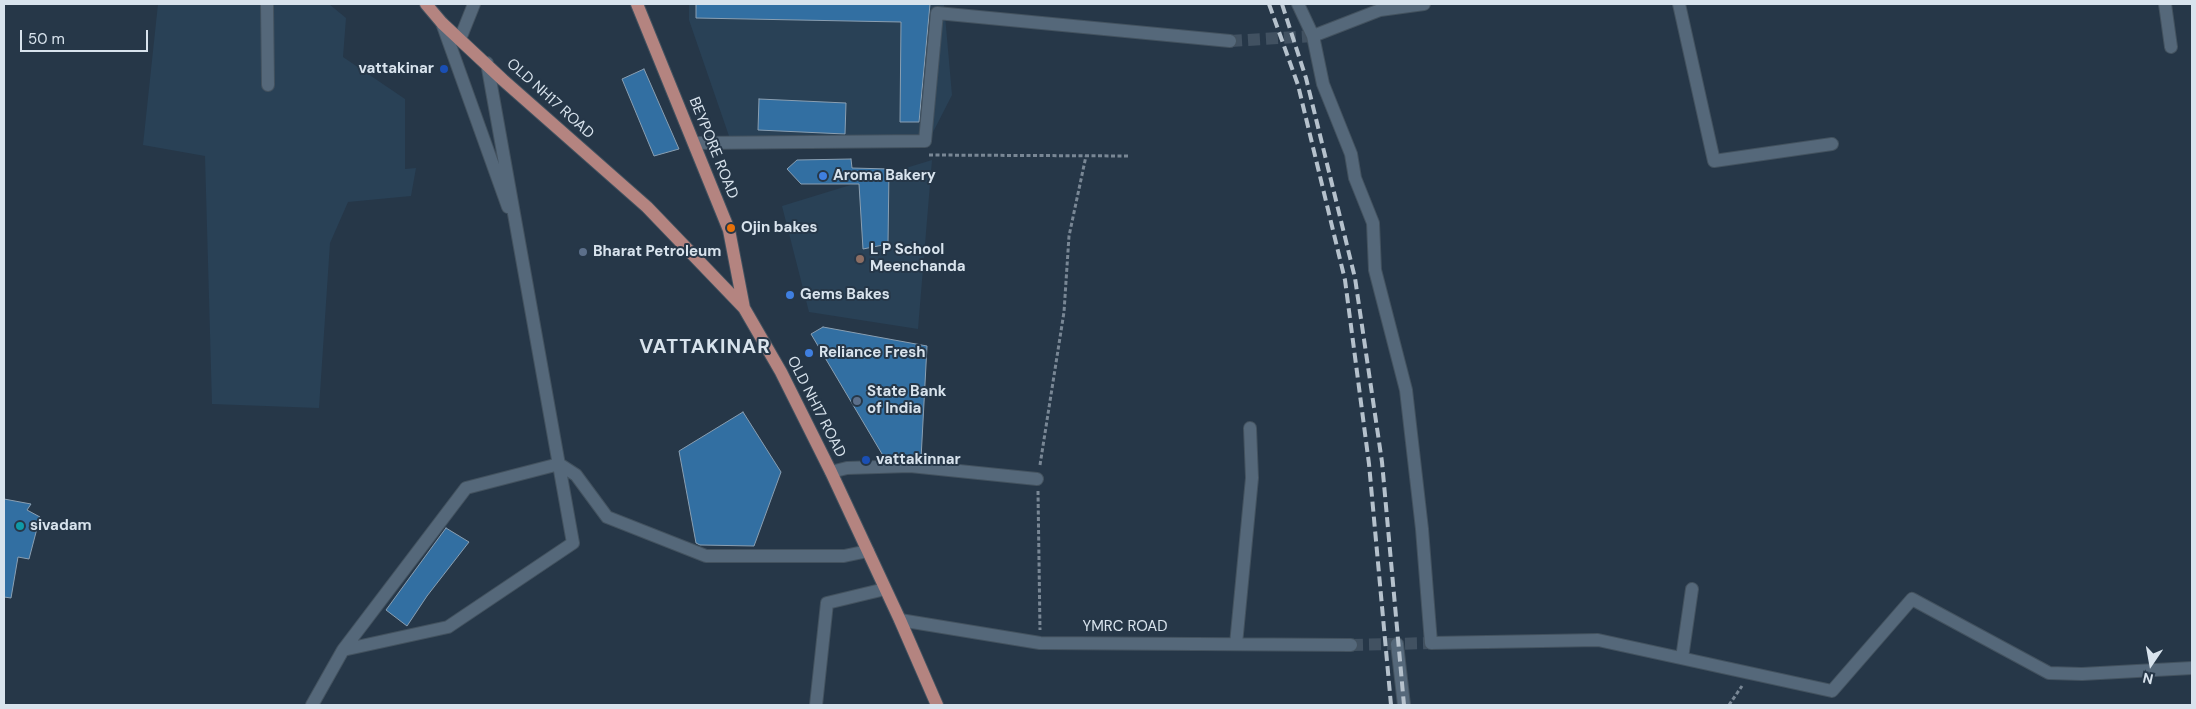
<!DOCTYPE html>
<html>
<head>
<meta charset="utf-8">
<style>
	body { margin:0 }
	#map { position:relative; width:2196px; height:709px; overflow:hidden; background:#263748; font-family:"DM Sans",sans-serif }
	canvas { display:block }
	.frame { position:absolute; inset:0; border:5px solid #d8e3ed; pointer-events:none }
	.north { position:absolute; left:2126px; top:639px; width:50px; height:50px; -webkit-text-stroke:4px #263748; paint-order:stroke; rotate:192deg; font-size:14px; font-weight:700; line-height:20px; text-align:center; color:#d8e3ed }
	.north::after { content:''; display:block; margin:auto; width:18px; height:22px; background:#d8e3ed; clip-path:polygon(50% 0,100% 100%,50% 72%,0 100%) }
	.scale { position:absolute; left:20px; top:30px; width:128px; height:22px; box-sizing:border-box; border:2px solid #d8e3ed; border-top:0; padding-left:6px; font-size:15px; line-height:18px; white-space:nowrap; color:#d8e3ed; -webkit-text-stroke:4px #263748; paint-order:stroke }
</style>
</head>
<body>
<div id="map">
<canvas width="2196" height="709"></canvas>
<div class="frame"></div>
<div class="north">N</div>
<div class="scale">50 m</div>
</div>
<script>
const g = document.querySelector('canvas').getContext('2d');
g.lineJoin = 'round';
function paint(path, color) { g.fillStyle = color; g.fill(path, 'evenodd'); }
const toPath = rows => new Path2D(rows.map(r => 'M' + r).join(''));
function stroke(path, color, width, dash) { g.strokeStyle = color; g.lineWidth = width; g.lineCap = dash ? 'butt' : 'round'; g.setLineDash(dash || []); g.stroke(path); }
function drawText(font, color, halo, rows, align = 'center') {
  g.font = font + ' "DM Sans",sans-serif'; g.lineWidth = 4; g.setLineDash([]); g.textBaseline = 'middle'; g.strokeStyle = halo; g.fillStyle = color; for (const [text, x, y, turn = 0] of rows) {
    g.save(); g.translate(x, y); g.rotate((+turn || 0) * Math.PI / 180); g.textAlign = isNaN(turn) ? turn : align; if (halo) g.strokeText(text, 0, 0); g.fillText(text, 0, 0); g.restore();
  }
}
paint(toPath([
	[158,4,329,4,346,18,343,57,405,99,405,169,416,168,411,196,348,202,330,243,319,408,212,404,205,156,143,145],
	[689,4,944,4,952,95,928,142,750,145,729,136,689,20],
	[932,160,918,329,809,312,782,206]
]), '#294156');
const building = toPath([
	[696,4,930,4,919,122,900,122,901,22,696,18,696,4],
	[644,69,679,149,654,156,622,79,644,69],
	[759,99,846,103,845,134,758,130,759,99],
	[851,159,852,168,889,169,888,244,863,249,859,184,801,184,787,169,797,160,851,159],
	[823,327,927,346,921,459,885,459,811,334,823,327],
	[743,412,781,472,754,546,700,545,696,543,679,451,743,412],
	[4,499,31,504,27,510,40,517,29,559,18,557,11,598,4,597,4,499],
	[446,528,469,542,427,596,407,626,386,610,446,528]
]);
paint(building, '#326fa2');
stroke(building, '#8a9fb2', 1);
stroke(toPath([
	[1230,41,1313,36],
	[1351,645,1431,643]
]), '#415161', 12, [12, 6]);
const minor = toPath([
	[267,4,268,85],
	[1298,4,1313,36,1323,84,1351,154,1355,178,1373,223,1375,270,1406,390,1422,529,1431,643,1598,640,1832,691,1912,599,2049,673,2082,674,2192,668],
	[1679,4,1714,161,1832,144],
	[2165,4,2171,47],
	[442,23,508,207],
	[1313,36,1380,10,1424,4],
	[460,39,474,4],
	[694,143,925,141,937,13,1230,41],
	[831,472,847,468,910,466,1037,479],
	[900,620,1040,643,1351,645],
	[1236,644,1252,478,1250,428],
	[1397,644,1404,705],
	[343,650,466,488,559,464,576,475,607,517,706,556,844,556,868,551],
	[1682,658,1692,589],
	[312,705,343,650,448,627,573,543,487,63],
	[816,705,827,603,885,589]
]);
const major = toPath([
	[426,4,442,23,503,80,647,207,744,308,781,372,831,472,900,620,937,705],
	[637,4,729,230,744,308]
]);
stroke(minor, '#43525f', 14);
stroke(major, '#43525f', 14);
stroke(toPath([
	[929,155,1130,156],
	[1040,465,1064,312,1069,236,1086,156],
	[1038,491,1040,630],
	[1729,705,1742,686]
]), '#798795', 3, [4, 2.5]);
stroke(minor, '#55687a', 12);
stroke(major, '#b48480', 12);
stroke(toPath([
	[1269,4,1298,85,1345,280,1369,464,1391,705],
	[1282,4,1306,78,1355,278,1382,462,1404,705]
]), '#b5c1cc', 4, [10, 5]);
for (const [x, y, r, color] of [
	[444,69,5,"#1a4fb4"],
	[823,176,5,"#3f7fe0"],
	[731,228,5,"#e8710a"],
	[583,252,5,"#5c6f8a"],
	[860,259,5,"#8d6e63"],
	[790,295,5,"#3f7fe0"],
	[809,353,5,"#3f7fe0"],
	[857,401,5,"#5c6f8a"],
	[866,460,5,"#1a4fb4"],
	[20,526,5,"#0f9aa8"]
]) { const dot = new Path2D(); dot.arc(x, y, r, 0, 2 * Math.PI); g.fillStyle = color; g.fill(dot); stroke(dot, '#263748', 2); }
drawText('bold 15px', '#d8e3ed', '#263748', [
	["vattakinar",434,69,"right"],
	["Aroma Bakery",833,176],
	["Ojin bakes",741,228],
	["L P School",870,250],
	["Meenchanda",870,267],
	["Bharat Petroleum",593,252],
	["Gems Bakes",800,295],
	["Reliance Fresh",819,353],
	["State Bank",867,392],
	["of India",867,409],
	["vattakinnar",876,460],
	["sivadam",30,526]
], 'left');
drawText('15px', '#d8e3ed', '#263748', [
	["OLD NH17 ROAD",550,99,42],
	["BEYPORE ROAD",713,148,68],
	["OLD NH17 ROAD",816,407,63],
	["YMRC ROAD",1125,627]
]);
g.letterSpacing = '1px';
drawText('bold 20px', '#d8e3ed', '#263748', [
	["VATTAKINAR",705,348]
]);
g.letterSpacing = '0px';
</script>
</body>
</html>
